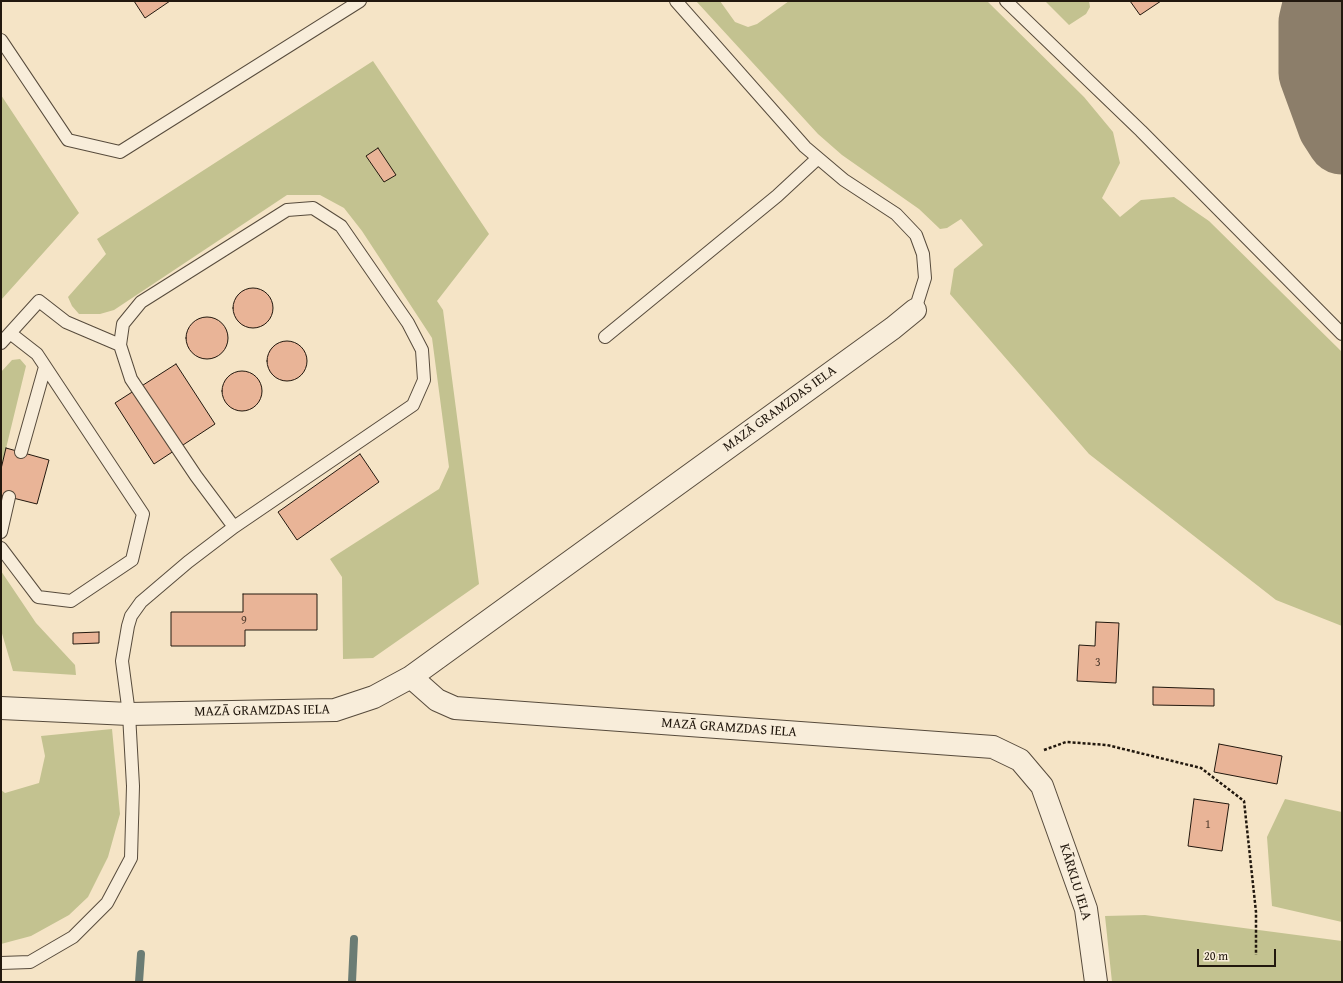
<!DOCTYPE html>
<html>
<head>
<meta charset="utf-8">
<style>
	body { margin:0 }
	#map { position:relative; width:1343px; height:983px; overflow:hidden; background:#f5e4c6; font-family:"Gentium Book Plus",serif }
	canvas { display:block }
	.frame { position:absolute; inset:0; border:2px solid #22180e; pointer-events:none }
	.scale { position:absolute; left:1197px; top:949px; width:79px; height:18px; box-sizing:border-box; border:2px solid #22180e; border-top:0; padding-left:5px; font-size:12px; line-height:14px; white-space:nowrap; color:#22180e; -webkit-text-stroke:3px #f8edda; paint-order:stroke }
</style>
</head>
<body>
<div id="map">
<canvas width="1343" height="983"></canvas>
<div class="frame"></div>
<div class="scale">20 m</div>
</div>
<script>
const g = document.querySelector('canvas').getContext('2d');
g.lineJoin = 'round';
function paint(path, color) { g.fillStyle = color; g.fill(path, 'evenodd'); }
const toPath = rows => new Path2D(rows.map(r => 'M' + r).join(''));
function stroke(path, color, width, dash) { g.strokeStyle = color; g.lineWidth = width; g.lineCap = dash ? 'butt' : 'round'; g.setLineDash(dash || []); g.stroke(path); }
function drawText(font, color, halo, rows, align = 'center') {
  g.font = font + ' "Gentium Book Plus",serif'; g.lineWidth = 3.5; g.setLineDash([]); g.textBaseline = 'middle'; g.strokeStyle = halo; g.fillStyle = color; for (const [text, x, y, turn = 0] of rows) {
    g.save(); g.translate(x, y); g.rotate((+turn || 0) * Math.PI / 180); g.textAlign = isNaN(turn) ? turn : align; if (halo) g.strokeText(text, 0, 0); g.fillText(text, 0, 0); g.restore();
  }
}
paint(toPath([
	[696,1,720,1,735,22,748,27,757,24,789,1,987,1,1084,97,1113,132,1120,163,1102,198,1120,217,1141,200,1174,197,1209,221,1342,352,1342,626,1276,600,1089,454,950,294,954,269,983,245,961,219,947,228,940,229,919,209,842,155,818,134],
	[1045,1,1089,1,1090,7,1086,14,1069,25],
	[373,61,489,234,437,301,443,310,479,584,373,658,343,659,342,577,330,559,439,489,449,467,432,338,362,231,344,208,320,195,287,195,114,310,100,314,79,314,72,306,68,297,106,254,97,239],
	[1,95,79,213,1,300],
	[20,359,26,366,1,469,1,372,12,360],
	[1,571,36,623,75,665,76,675,13,671,1,630],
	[112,729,120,814,108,857,88,897,69,915,31,936,1,944,1,790,5,793,39,783,45,756,41,736],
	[1285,799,1342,812,1342,922,1272,906,1267,837],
	[1145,915,1342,941,1342,982,1112,982,1105,916]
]), '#c3c290');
stroke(toPath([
	[139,982,141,954],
	[352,982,354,939]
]), '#6b7c74', 8);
stroke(toPath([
	[1319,1,1314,22,1314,73,1333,125,1342,139]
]), '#8c7e6a', 71);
const building = toPath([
	[134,1,170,1,145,18,134,1],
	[1130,1,1161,1,1140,15,1130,1],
	[378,148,396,175,384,182,366,156,378,148],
	'233 308a20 20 0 1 1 40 0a20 20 0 1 1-40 0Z',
	'186 338a21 21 0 1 1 42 0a21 21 0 1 1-42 0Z',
	'267 361a20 20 0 1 1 40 0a20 20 0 1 1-40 0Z',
	[176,364,215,424,154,464,115,403,176,364],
	'222 391a20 20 0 1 1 40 0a20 20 0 1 1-40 0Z',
	[6,448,49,460,37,504,1,495,1,469,6,448],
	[360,454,379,482,297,540,278,512,360,454],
	[243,594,317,594,317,630,245,630,245,646,171,646,171,612,243,612,243,594],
	[1096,622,1119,623,1116,683,1077,681,1079,645,1095,646,1096,622],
	[99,632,99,643,73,644,73,633,99,632],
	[1153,687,1214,689,1214,706,1153,705,1153,687],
	[1219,744,1282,756,1277,784,1214,772,1219,744],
	[1194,799,1229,804,1222,851,1188,846,1194,799]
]);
paint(building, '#e9b497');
stroke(building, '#22180e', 1);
const service = toPath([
	[676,1,805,147,844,180,896,214,916,235,923,254,925,278,915,310],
	[1006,1,1141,131,1342,334],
	[1,40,68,140,120,152,360,1],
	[605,337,777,196,818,158],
	[1,343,10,333],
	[21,452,45,367],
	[1,532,9,497],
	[1,548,38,597,71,601,132,560,143,514,37,354,10,333,39,301,66,322,120,345],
	[1,963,30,962,73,937,107,903,131,858,133,786,129,714,122,661,128,626,131,616,141,602,188,562,234,527,413,405,424,380,422,350,408,323,341,226,313,208,287,210,141,302,123,324,120,345,131,379,196,476,234,527]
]);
const minor = toPath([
	[411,677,437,700,455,708,993,747,1020,760,1042,786,1086,909,1096,982],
	[1,708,129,714,335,710,374,697,411,677,893,328,915,310]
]);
stroke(service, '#574b3c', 14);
stroke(minor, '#574b3c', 24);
stroke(toPath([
	[1044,750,1066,742,1107,745,1201,768,1244,801,1256,912,1256,955]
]), '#22180e', 2.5, [3, 2]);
stroke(service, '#f8edda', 12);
stroke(minor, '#f8edda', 22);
drawText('12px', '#543f30', null, [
	["9",244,621],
	["3",1098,663],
	["1",1208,825]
]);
drawText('14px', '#22180e', '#f8edda', [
	["MAZĀ GRAMZDAS IELA",780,409,-36],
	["MAZĀ GRAMZDAS IELA",262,711,-1],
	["MAZĀ GRAMZDAS IELA",729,728,4],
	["KĀRKLU IELA",1075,882,73]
]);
</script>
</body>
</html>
